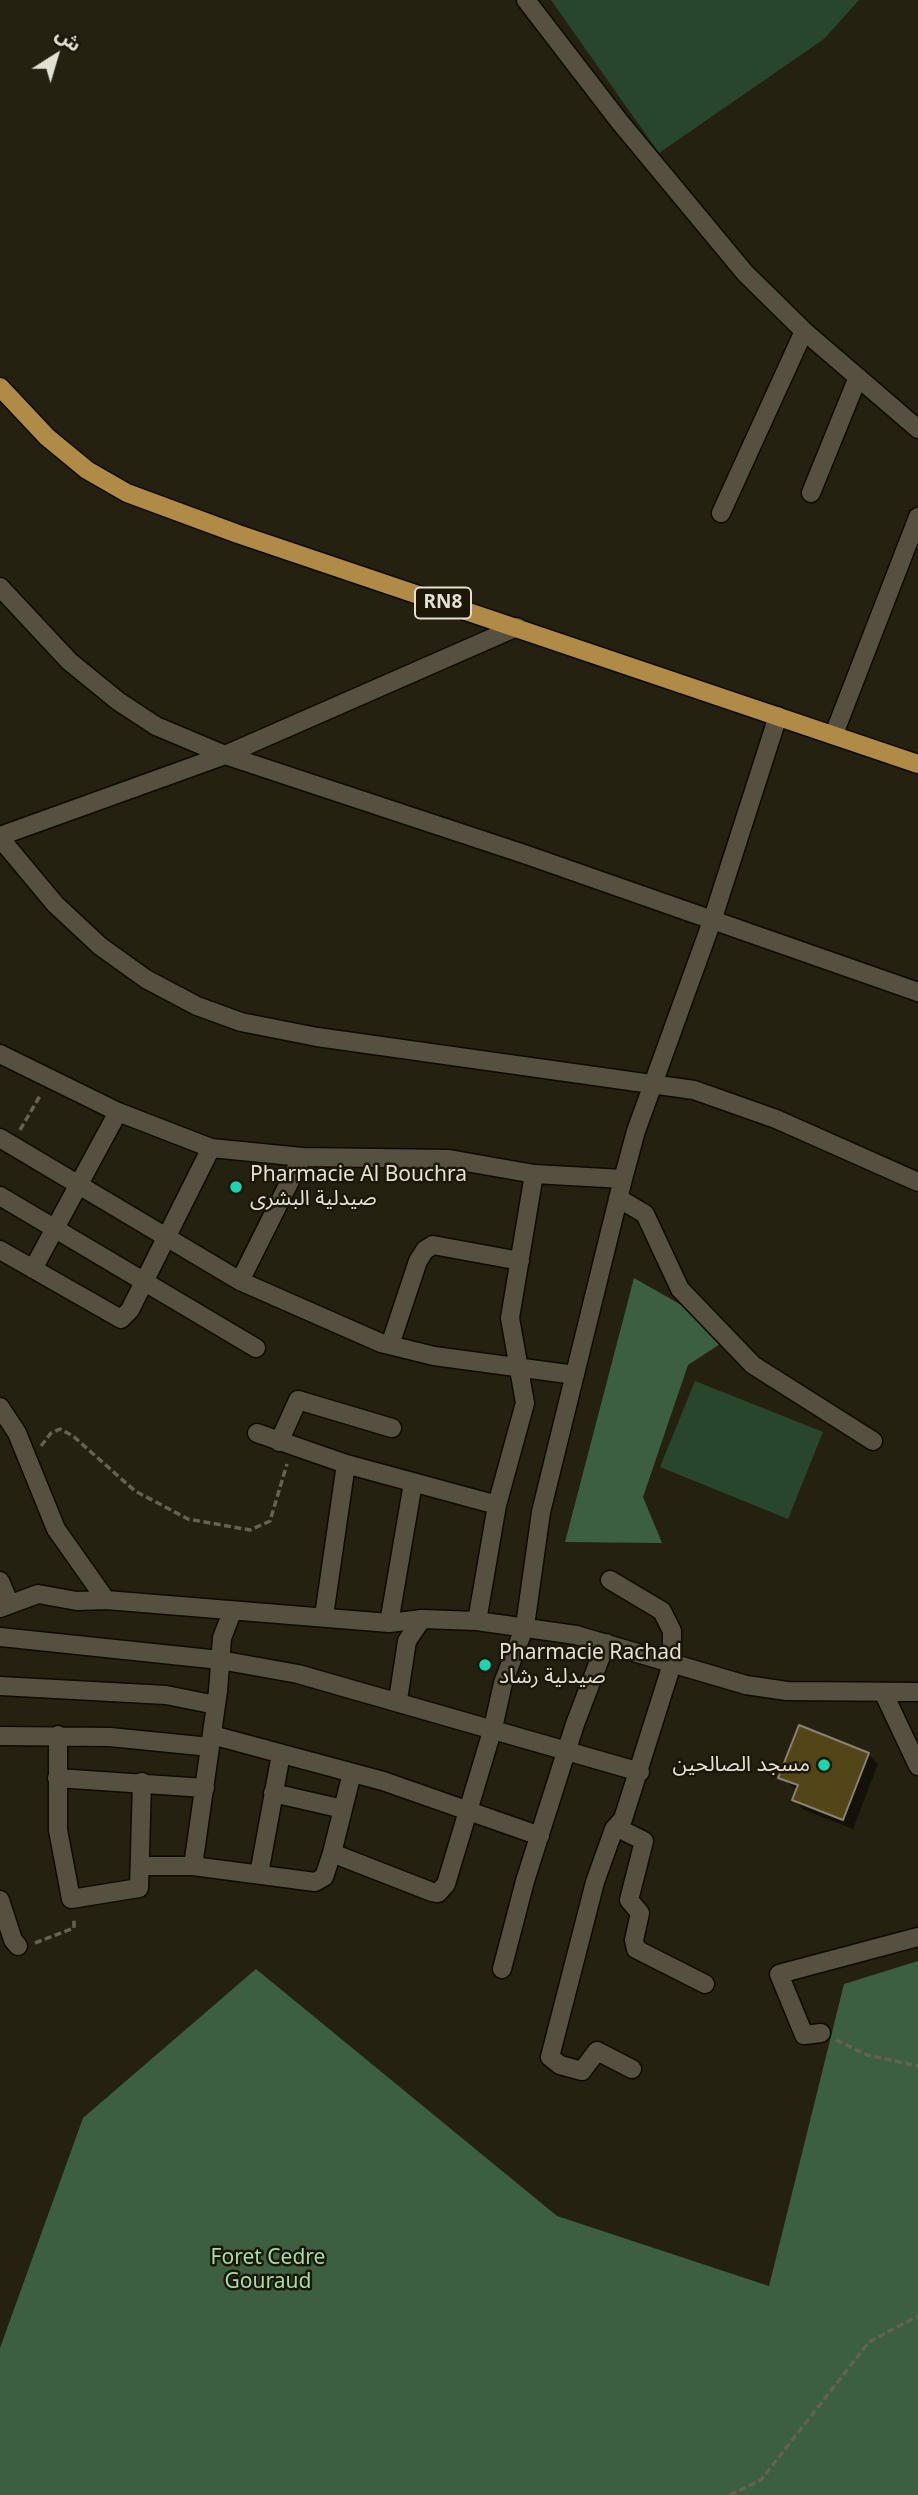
<!DOCTYPE html>
<html>
<head>
<meta charset="utf-8">
<style>
	body { margin:0 }
	#map { position:relative; width:918px; height:2495px; overflow:hidden; background:#252111; font-family:"Noto Sans","Noto Sans Arabic",sans-serif }
	canvas { display:block }
	.north { position:absolute; left:21px; top:21px; width:70px; height:70px; -webkit-text-stroke:5px #1c1708; paint-order:stroke; rotate:37deg; font-size:19px; font-weight:700; line-height:28px; text-align:center; color:#e3e0d6 }
	.north::after { content:''; display:block; margin:auto; width:24px; height:32px; background:#e3e0d6; clip-path:polygon(50% 0,100% 100%,50% 72%,0 100%) }
</style>
</head>
<body>
<div id="map">
<canvas width="918" height="2495"></canvas>
<div class="north">ش</div>
</div>
<script>
const g = document.querySelector('canvas').getContext('2d');
g.lineJoin = 'round';
function paint(path, color) { g.fillStyle = color; g.fill(path, 'evenodd'); }
const toPath = rows => new Path2D(rows.map(r => 'M' + r).join(''));
function stroke(path, color, width, dash) { g.strokeStyle = color; g.lineWidth = width; g.lineCap = dash ? 'butt' : 'round'; g.setLineDash(dash || []); g.stroke(path); }
function drawText(font, color, halo, rows, align = 'center') {
  g.font = font + ' "Noto Sans","Noto Sans Arabic",sans-serif'; g.lineWidth = 5; g.setLineDash([]); g.textBaseline = 'middle'; g.strokeStyle = halo; g.fillStyle = color; for (const [text, x, y, turn = 0] of rows) {
    g.save(); g.translate(x, y); g.rotate((+turn || 0) * Math.PI / 180); g.textAlign = isNaN(turn) ? turn : align; if (halo) g.strokeText(text, 0, 0); g.fillText(text, 0, 0); g.restore();
  }
}
paint(toPath([
	[551,0,859,0,824,39,659,153],
	[695,1381,823,1432,788,1519,660,1467]
]), '#28462d');
paint(toPath([
	[634,1278,734,1335,688,1365,643,1497,662,1543,565,1542],
	[918,1961,918,2495,0,2495,0,2348,83,2118,256,1969,557,2216,769,2286,844,1984]
]), '#3b5f40');
paint(toPath([
	[868,1754,878,1764,853,1829,804,1810,794,1800,798,1790,781,1777]
]), '#0007');
const building = toPath([
	[799,1725,869,1753,843,1820,792,1800,798,1785,778,1778,799,1725]
]);
paint(building, '#524517');
stroke(building, '#898370', 2);
const minor = toPath([
	[526,0,619,121,745,273,804,331,918,429],
	[811,493,858,377],
	[721,513,804,331],
	[0,587,69,661,118,701,156,726,225,755,524,854,918,992],
	[834,734,918,517],
	[0,836,225,755,517,627],
	[0,838,55,904,100,946,146,979,197,1006,241,1022,317,1037,694,1090,776,1119,918,1182],
	[0,1054,118,1112,211,1148,302,1157,449,1159,534,1174,623,1179,636,1131,712,921,778,716],
	[0,1138,240,1281,302,1157],
	[0,1196,256,1348],
	[618,1198,645,1214,680,1289,753,1365,873,1441],
	[0,1250,121,1319,130,1310,211,1148],
	[33,1269,118,1112],
	[240,1281,381,1343,434,1356,575,1375],
	[390,1345,418,1261,425,1250,433,1245,520,1261],
	[0,1407,17,1433,56,1529,106,1600],
	[257,1433,346,1464,497,1505],
	[279,1442,298,1400,392,1428],
	[610,1580,662,1611,672,1631,672,1664,623,1819,614,1829,595,1882,550,2057,560,2065,582,2071,597,2051,632,2069],
	[0,1581,9,1602],
	[0,1608,38,1594,77,1601,106,1600,389,1623,422,1619,477,1621,576,1635,746,1685,787,1691,918,1692],
	[324,1616,346,1464],
	[477,1621,497,1505,525,1403,510,1318,534,1174],
	[389,1623,413,1483],
	[0,1637,220,1660,298,1674,640,1772],
	[0,1686,166,1695,216,1705],
	[884,1694,918,1766],
	[398,1700,407,1641,422,1619],
	[58,1735,58,1830,71,1899,139,1888,142,1782],
	[212,1735,383,1781,540,1836],
	[0,1736,110,1737,210,1747],
	[57,1778,205,1788],
	[273,1793,343,1809],
	[616,1827,644,1841,629,1900,640,1913,634,1940,636,1949,705,1984],
	[332,1853,352,1773],
	[140,1866,193,1866,218,1691,222,1638,232,1612],
	[193,1866,315,1882,324,1877,332,1853,432,1892,438,1893,446,1884,493,1728,503,1683,525,1626,541,1512,623,1179],
	[259,1874,281,1754],
	[0,1900,13,1940,18,1946],
	[502,1969,525,1881,575,1724,606,1643],
	[821,2033,804,2035,779,1974,918,1937]
]);
const major = toPath([
	[0,387,47,437,87,470,127,493,238,534,918,764]
]);
stroke(minor, '#0e0a01', 21);
stroke(major, '#0e0a01', 21);
stroke(toPath([
	[20,1130,41,1094],
	[41,1446,51,1433,60,1429,73,1436,135,1491,188,1519,250,1530,270,1521,287,1464],
	[35,1943,74,1928,74,1919],
	[836,2040,867,2055,918,2066],
	[730,2495,761,2480,869,2342,918,2316]
]), '#656153', 3.5, [7, 3.5]);
stroke(minor, '#55503f', 18);
stroke(major, '#b08b45', 18);
for (const [x, y, r, color] of [
	[236,1187,7,"#1bd5b1"],
	[485,1665,7,"#1bd5b1"],
	[824,1765,7,"#1bd5b1"]
]) { const dot = new Path2D(); dot.arc(x, y, r, 0, 2 * Math.PI); g.fillStyle = color; g.fill(dot); stroke(dot, '#1c1708', 2.5); }
for (const [x, y, w] of [
	[443,603,56]
]) { const box = new Path2D(); box.roundRect(x - w / 2, y - 15.5, w, 31, 5); g.fillStyle = '#1c1708'; g.fill(box); stroke(box, '#e3e0d6', 2); }
drawText('bold 19px', '#e3e0d6', null, [
	["RN8",443,603]
]);
drawText('21px', '#e3e0d6', '#1c1708', [
	["Pharmacie Al Bouchra",250,1175],
	["صيدلية البشرى",250,1199],
	["Pharmacie Rachad",499,1653],
	["صيدلية رشاد",499,1677],
	["مسجد الصالحين",810,1765,"right"]
], 'left');
drawText('21px', '#a1dea9', '#1c1708', [
	["Foret Cedre",268,2258],
	["Gouraud",268,2282]
]);
</script>
</body>
</html>
